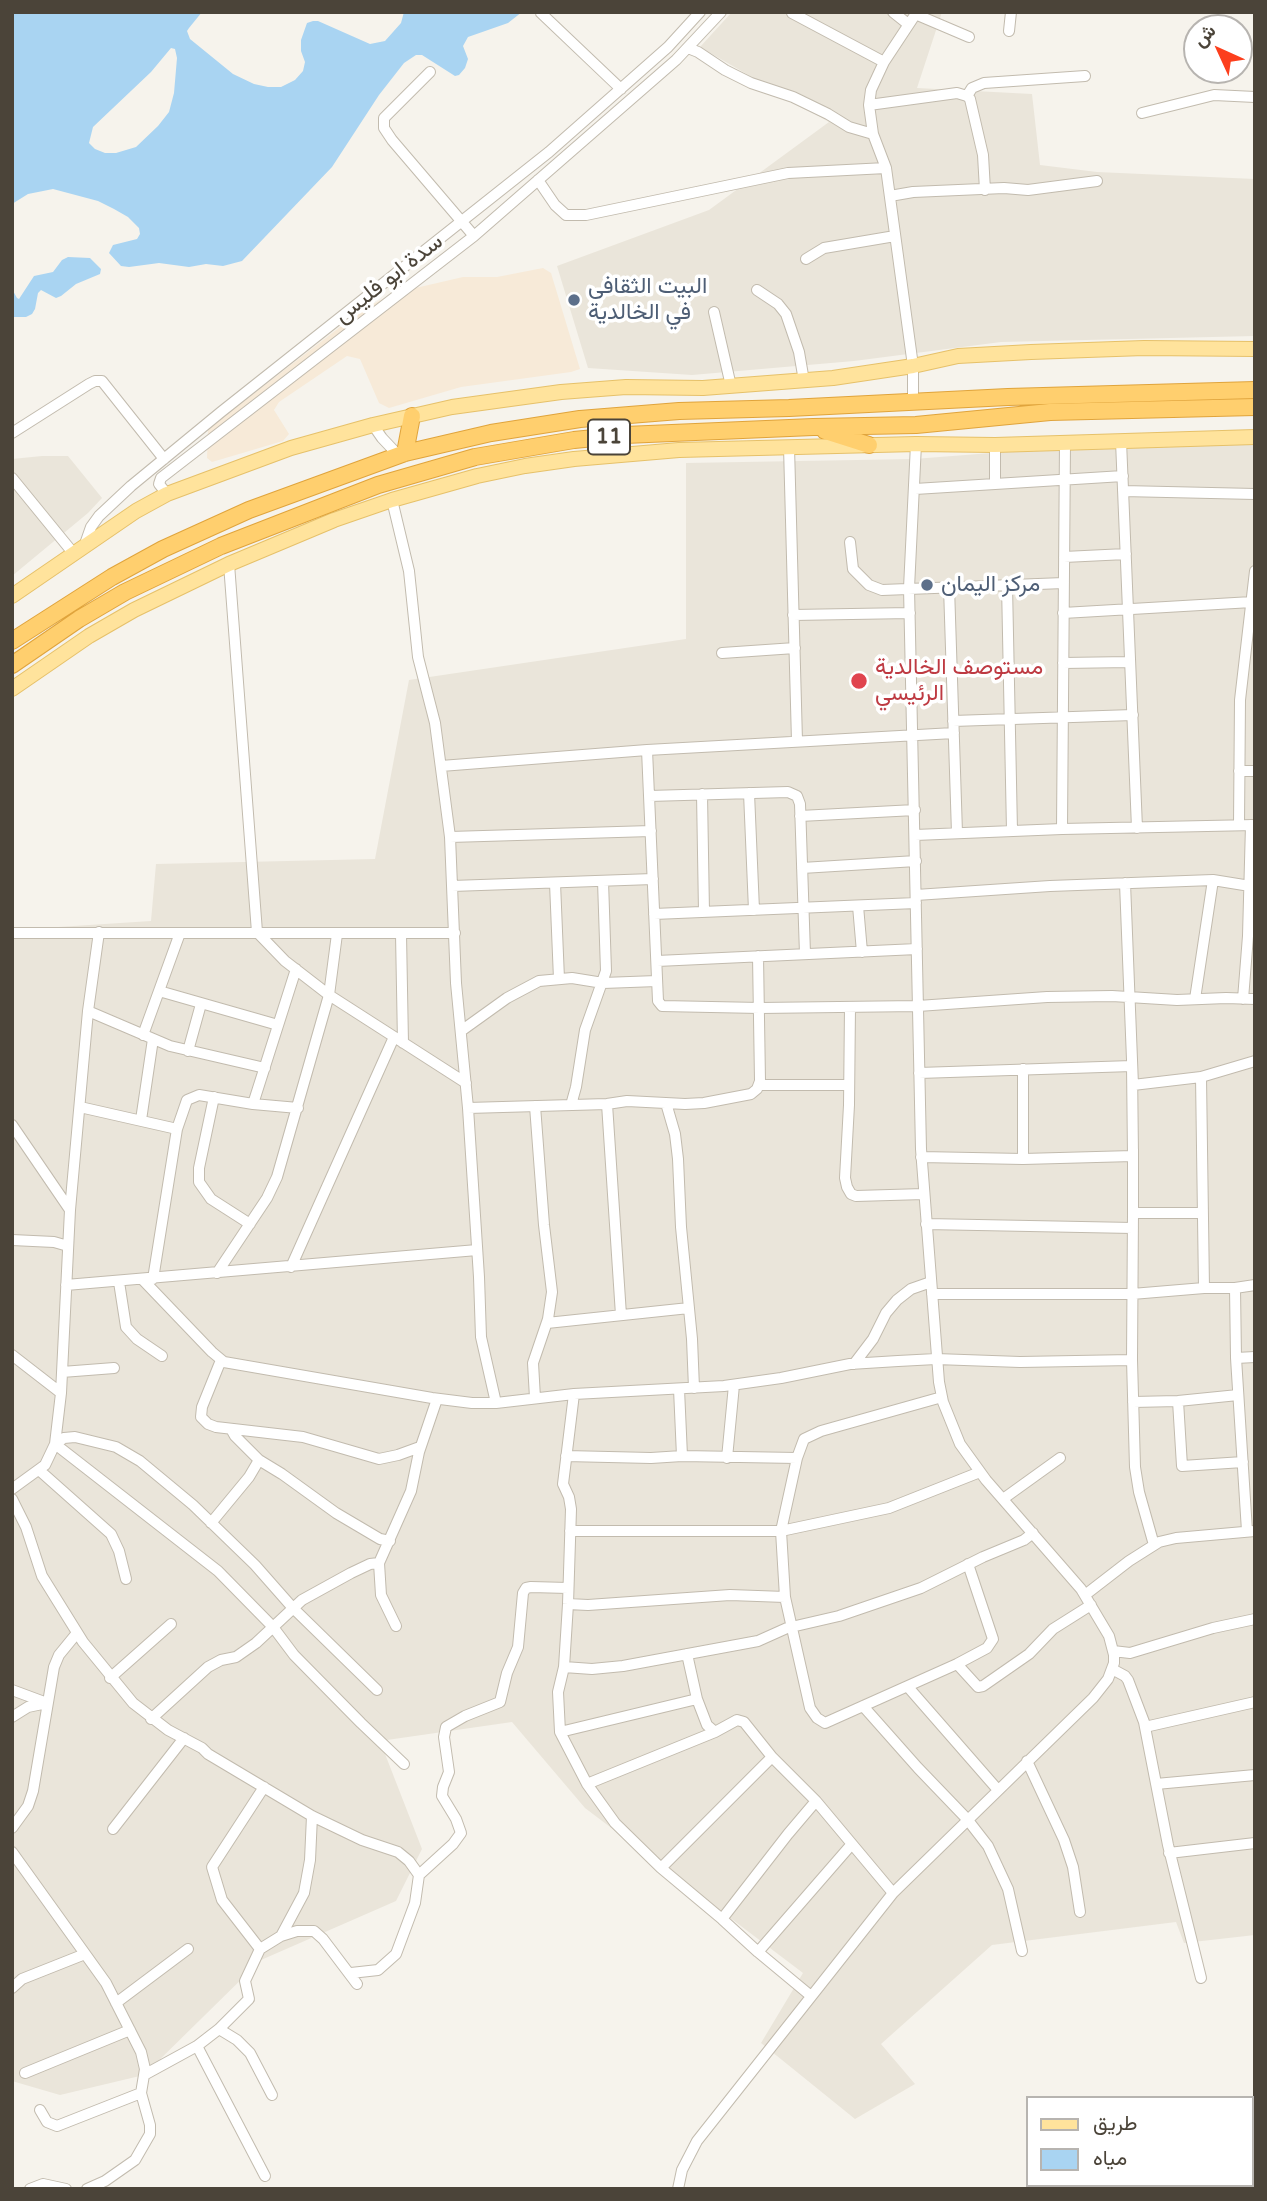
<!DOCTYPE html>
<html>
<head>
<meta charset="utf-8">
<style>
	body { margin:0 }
	#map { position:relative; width:1267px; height:2201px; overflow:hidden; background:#f6f3ec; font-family:"Varela Round",Vazirmatn,sans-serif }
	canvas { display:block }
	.frame { position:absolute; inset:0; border:14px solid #4b4439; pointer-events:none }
	.legend { position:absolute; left:1026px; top:2096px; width:228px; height:91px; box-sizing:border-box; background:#fff; border:2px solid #b7b4b0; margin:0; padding:9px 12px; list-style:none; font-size:21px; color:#4b4439 }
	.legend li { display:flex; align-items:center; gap:14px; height:35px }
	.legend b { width:35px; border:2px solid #b7b4b0 }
	.north { position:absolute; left:1183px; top:14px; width:70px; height:70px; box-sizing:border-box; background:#fff; border:2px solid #b7b4b0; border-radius:50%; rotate:315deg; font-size:19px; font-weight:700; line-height:28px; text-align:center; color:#4b4439 }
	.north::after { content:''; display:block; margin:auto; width:24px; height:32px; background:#fc3f1d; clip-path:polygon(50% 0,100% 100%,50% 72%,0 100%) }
</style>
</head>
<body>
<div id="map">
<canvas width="1267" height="2201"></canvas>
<div class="frame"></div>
<ul class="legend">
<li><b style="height:9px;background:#ffe39c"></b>طريق</li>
<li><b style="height:19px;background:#a9d4f2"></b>مياه</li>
</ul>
<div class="north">ش</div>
</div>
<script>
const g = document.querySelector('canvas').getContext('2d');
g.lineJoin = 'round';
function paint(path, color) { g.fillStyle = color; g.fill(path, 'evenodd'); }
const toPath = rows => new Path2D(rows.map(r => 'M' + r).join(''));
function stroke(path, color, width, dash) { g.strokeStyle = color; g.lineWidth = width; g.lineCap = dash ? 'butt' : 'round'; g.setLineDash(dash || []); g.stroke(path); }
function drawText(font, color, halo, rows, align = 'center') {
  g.font = font + ' "Varela Round",Vazirmatn,sans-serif'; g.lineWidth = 7; g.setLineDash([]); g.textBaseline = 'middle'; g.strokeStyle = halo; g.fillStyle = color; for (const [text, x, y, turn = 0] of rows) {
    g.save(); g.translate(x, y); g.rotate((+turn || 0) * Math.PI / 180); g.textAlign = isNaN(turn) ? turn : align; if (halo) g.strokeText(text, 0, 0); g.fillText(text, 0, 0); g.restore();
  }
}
paint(toPath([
	[732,12,942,12,917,88,1032,94,1040,165,1097,172,1255,179,1255,336,1001,342,854,361,692,375,588,368,557,266,709,210,829,122,700,47],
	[1145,441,1255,442,1255,1935,1184,1943,1176,1922,992,1945,881,2044,915,2084,855,2119,761,2043,803,1973,585,1808,512,1722,380,1741,422,1849,396,1901,261,1960,144,2075,60,2095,12,2081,12,930,151,921,156,864,375,859,409,680,686,639,686,463,914,459],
	[42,456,68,456,102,498,88,513,12,576,12,459]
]), '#eae5da');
paint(toPath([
	[543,268,551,273,580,369,571,372,461,387,389,408,379,403,360,359,347,356,279,402,274,410,289,434,283,441,212,462,207,458,208,429,362,310,394,293,463,277,497,277]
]), '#f7ead8');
paint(toPath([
	[12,12,202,12,189,28,187,31,190,39,233,74,254,84,268,87,281,87,295,80,303,71,305,62,301,51,301,40,307,23,313,21,318,21,370,44,385,41,401,23,404,12,522,12,508,23,468,37,463,46,468,59,465,68,459,75,455,76,422,55,416,55,404,63,379,95,332,167,242,261,223,266,206,264,189,267,159,263,129,267,121,266,109,253,113,245,137,239,140,234,139,228,128,217,114,209,98,201,53,189,28,194,12,204],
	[171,48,175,49,177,58,174,93,169,112,158,126,136,147,116,153,105,153,95,149,89,143,93,127,151,72],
	[68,257,90,258,101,269,100,274,76,284,61,296,56,298,41,290,38,293,35,309,32,314,26,317,12,317,12,289,17,298,19,299,34,276,53,272,62,260]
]), '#a9d4f2');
const minor = toPath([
	[893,12,908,24],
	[541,13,621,89],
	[792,13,884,62],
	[915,14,969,37],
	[1009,31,1011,12],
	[688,48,698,52,725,70,751,83,793,97,828,114,849,127,873,134],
	[430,72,384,118,384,128,392,140,474,236],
	[967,96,972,88,984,83,1085,76],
	[869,105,957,93,967,96,970,99,983,155,985,190],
	[1142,113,1214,95,1255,97],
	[538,180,555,205,566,215,586,215,788,173,886,168],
	[890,196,913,192,1004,188,1028,190,1097,181],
	[806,259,824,248,895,236],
	[757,290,778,304,786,314,799,352,804,381],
	[714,312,731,386],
	[913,402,913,366,886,168,873,134,869,105,871,90,884,62,917,12],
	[373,425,382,438,399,456],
	[12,433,89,384,95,381,102,381,164,459],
	[1121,441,1137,828],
	[995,445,995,484],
	[789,447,797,741],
	[12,478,74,554],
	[915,489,1123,476],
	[1123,491,1255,494],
	[167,494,159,484,161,478,474,236,676,60,721,12],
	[392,500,409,571,418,657,435,723,450,837,456,983,468,1108,479,1277,481,1337,496,1403],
	[850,542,853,569,869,585,882,590,1064,583],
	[84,547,91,527,99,516,131,486,221,412,549,152,668,47,700,12],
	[1064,557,1126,554],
	[229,564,257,932,285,961,329,995,466,1083],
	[1007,585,1012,831],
	[949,587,957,833],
	[1063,613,1252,602],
	[793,615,910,613],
	[722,653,795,648],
	[1063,663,1130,662],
	[953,721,1133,715],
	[647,750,658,1001,662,1006,760,1008,918,1006,1047,997,1112,996,1177,1000,1226,998,1255,999],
	[441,766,647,750,954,733],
	[1239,771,1255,771],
	[749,793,754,910],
	[702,794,704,912],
	[649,796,788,792,797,796,800,804,805,954],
	[800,816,915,810],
	[1239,824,1240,700,1255,571],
	[1062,829,1065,443],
	[915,835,1062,829,1255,825],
	[450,837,651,831],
	[802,868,916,861],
	[555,883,559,979],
	[1125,883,1133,1085,1201,1077],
	[452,886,653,879],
	[916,895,1050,886,1213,880,1250,886],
	[858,906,862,952],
	[654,914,916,903],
	[12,933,455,933],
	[401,934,403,1043],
	[657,961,917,949],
	[159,991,278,1025],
	[1195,999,1213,880],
	[1243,999,1248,936,1251,825],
	[850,1007,849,1105,845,1178,847,1187,851,1194,856,1196,924,1194],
	[88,1011,170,1046,265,1068],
	[461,1031,507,998,539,981,572,978,603,983,657,981],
	[143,1035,180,933],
	[188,1051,201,1004],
	[919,1073,1132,1066,1133,1156,1023,1159,921,1157],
	[760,1085,849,1085],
	[214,1097,199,1168,199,1182,211,1199,250,1224],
	[666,1103,675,1134,678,1159,681,1227,692,1339,694,1388],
	[253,1104,296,969],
	[607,1104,621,1315],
	[571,1105,576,1087,585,1030,606,971,603,881],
	[535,1106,544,1225,552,1292,548,1319,533,1363,535,1398],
	[80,1107,177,1129],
	[468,1108,607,1104,627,1101,685,1104,704,1103,751,1094,757,1089,760,1081,758,956],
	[141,1120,153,1039],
	[12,1125,70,1210],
	[1133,1149,1133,1213],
	[1023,1159,1023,1069],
	[926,1224,1133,1228],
	[12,1240,54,1242,68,1246],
	[291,1267,394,1037],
	[217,1273,267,1198,277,1177,329,995,337,934],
	[153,1279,177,1129,187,1100,199,1095,253,1104,298,1108],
	[143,1280,212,1352,224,1362,432,1398,472,1403,496,1403,574,1394,724,1386,781,1378,850,1364,898,1361,936,1359,1020,1362,1132,1360],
	[119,1282,126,1327,137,1339,162,1356],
	[66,1285,477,1250],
	[1204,1288,1201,1077,1255,1061],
	[1235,1288,1236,1358,1247,1531],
	[932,1294,1132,1294,1204,1288,1235,1288,1255,1285],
	[547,1323,689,1308],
	[12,1355,61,1393],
	[1236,1358,1255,1357],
	[221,1360,202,1407,201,1417,208,1424,216,1427,303,1437,379,1459,398,1455,420,1447],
	[854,1364,873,1339,886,1313,897,1300,911,1289,931,1282],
	[62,1372,114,1368],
	[679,1389,682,1456],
	[574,1394,563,1484,569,1497,571,1509,568,1604,564,1667,558,1692,560,1732,587,1784,615,1823,661,1868,722,1919,758,1952,811,1996],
	[1178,1401,1182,1466,1243,1462],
	[1133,1402,1178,1401,1238,1395],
	[231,1429,235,1436,259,1460,282,1474,336,1513,380,1539,390,1541],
	[566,1456,651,1458,682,1456,797,1458,781,1531,889,1508,980,1472],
	[727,1458,734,1385],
	[797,1458,804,1439,821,1431,942,1397],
	[39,1470,111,1534,119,1551,126,1579],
	[12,1489,45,1465,55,1444,61,1393,70,1210,88,1011,99,932],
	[12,1499,26,1527,42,1576,83,1642,133,1703,168,1730,202,1748,208,1754,312,1816,362,1840,398,1852,409,1861,419,1875,415,1903,396,1954,378,1970,351,1973],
	[1003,1499,1060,1458],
	[211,1523,249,1477,259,1460],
	[570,1531,781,1531,785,1597,810,1708,817,1718,825,1723,957,1664,987,1648,993,1639,968,1564],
	[1154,1545,1139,1492,1135,1467,1132,1360,1133,1213,1202,1213],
	[1085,1595,1129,1561,1159,1542,1176,1538,1255,1531],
	[568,1604,588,1605,730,1595,785,1597],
	[396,1626,381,1595,379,1563,411,1491,419,1452,437,1399],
	[1113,1651,1130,1653,1213,1628,1255,1619],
	[687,1654,697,1699,707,1725,715,1732],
	[957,1664,978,1687,983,1686,1029,1654,1053,1629,1091,1605],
	[564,1667,592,1669,623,1666,758,1641,787,1628,839,1616,921,1588,983,1557,1024,1540,1033,1533],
	[1112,1669,1125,1676,1128,1680,1144,1722,1168,1845,1201,1978],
	[110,1678,171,1624],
	[908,1687,998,1790],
	[12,1690,47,1703,28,1707,12,1717],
	[377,1690,292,1607,255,1565,193,1505,140,1461,116,1447,75,1437,64,1438,55,1444,218,1571,273,1627,294,1655,361,1723,404,1764],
	[863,1706,918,1768,967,1819,988,1846,1008,1889,1022,1951],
	[151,1719,208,1667,221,1660,236,1657,256,1643,302,1600,351,1573,370,1564,379,1563],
	[1145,1727,1255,1702],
	[560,1732,697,1699],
	[1027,1761,1064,1840,1073,1867,1080,1912],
	[587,1784,715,1732,737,1720,744,1722,772,1757,816,1801,893,1893],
	[1156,1784,1255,1775],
	[264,1787,212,1867,222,1900,260,1949,281,1936,297,1931,314,1931,323,1939,357,1984],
	[12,1828,28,1806,33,1791,54,1667,59,1655,77,1633],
	[113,1829,184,1738],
	[12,1852,106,1983,141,2052,145,2069,141,2093,150,2125,150,2134,135,2160,105,2181,87,2189],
	[1169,1853,1255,1843],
	[661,1868,772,1757],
	[419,1875,453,1844,461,1833,456,1819,442,1796,443,1787,449,1772,444,1737,446,1727,465,1716,500,1702,507,1673,518,1647,523,1593,526,1588,531,1587,568,1588],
	[722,1919,788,1834,816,1801],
	[281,1936,304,1893,310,1860,312,1816],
	[758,1952,851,1845],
	[12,1988,22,1979,85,1954],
	[116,2003,188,1949],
	[219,2029,237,2040,250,2053,272,2095],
	[197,2046,265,2176],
	[25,2073,130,2030],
	[144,2075,197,2046,219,2029,249,1999,245,1981,260,1949],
	[40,2110,47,2122,57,2126,141,2093],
	[30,2189,43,2184,66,2189],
	[678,2189,682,2170,697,2141,893,1893,1093,1698,1108,1679,1114,1663,1114,1655,1109,1636,1081,1589,986,1480,960,1444,943,1402,939,1382,921,1149,909,588,916,444]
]);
const major = toPath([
	[12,596,136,511,167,494,291,448,373,425,452,407,561,392,626,387,703,388,833,378,913,366,958,356,1031,352,1144,348,1255,349],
	[12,689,89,636,134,610,229,564,334,520,392,500,477,476,525,466,574,459,679,450,916,444,995,445,1255,437]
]);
const highway = toPath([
	[825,431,869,445],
	[405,453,412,416],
	[12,641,112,577,163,549,249,510,405,453,491,433,580,419,679,411,789,408,1008,397,1255,390],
	[12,665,79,619,125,592,221,546,378,485,475,457,574,440,625,435,813,427,916,425,1050,412,1255,407]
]);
stroke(minor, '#c2bbae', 12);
stroke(major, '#e6c16a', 16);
stroke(highway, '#e0a43c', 18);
stroke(minor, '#fff', 10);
stroke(major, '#ffe39c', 14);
stroke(highway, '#ffcf6e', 16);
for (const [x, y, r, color] of [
	[574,300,7,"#5c6f8a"],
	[927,585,7,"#5c6f8a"],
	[859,681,9,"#e0444e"]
]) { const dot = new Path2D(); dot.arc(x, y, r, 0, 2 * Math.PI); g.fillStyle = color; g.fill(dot); stroke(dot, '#fff', 2.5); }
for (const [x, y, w] of [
	[609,437,42]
]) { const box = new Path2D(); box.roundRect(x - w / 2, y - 17.5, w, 35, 5); g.fillStyle = '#fff'; g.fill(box); stroke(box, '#4b4439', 2); }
drawText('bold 21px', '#4b4439', null, [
	["11",609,437]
]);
drawText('23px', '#4b4439', '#fff', [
	["سدة ابو فليس",389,279,-38]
]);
drawText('23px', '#4e5e75', '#fff', [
	["البيت الثقافي",588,287],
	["في الخالدية",588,313],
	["مركز اليمان",941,585]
], 'left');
drawText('23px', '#be3a42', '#fff', [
	["مستوصف الخالدية",875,668],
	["الرئيسي",875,694]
], 'left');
</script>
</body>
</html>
